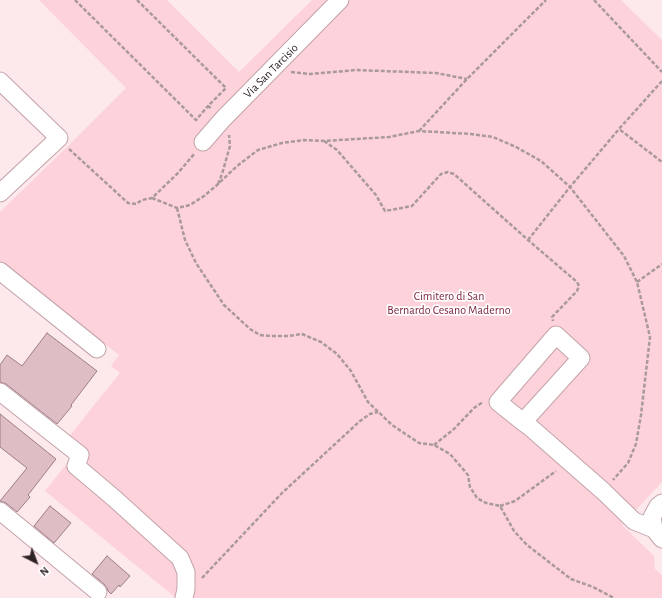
<!DOCTYPE html>
<html>
<head>
<meta charset="utf-8">
<style>
	body { margin:0 }
	#map { position:relative; width:662px; height:598px; overflow:hidden; background:#fde8ec; font-family:"Alegreya Sans",sans-serif }
	canvas { display:block }
	.north { position:absolute; left:16px; top:542px; width:40px; height:40px; -webkit-text-stroke:3px #fff; paint-order:stroke; rotate:138deg; font-size:11px; font-weight:700; line-height:16px; text-align:center; color:#2e2224 }
	.north::after { content:''; display:block; margin:auto; width:14px; height:18px; background:#2e2224; clip-path:polygon(50% 0,100% 100%,50% 72%,0 100%) }
</style>
</head>
<body>
<div id="map">
<canvas width="662" height="598"></canvas>
<div class="north">N</div>
</div>
<script>
const g = document.querySelector('canvas').getContext('2d');
g.lineJoin = 'round';
function paint(path, color) { g.fillStyle = color; g.fill(path, 'evenodd'); }
const toPath = rows => new Path2D(rows.map(r => 'M' + r).join(''));
function stroke(path, color, width, dash) { g.strokeStyle = color; g.lineWidth = width; g.lineCap = dash ? 'butt' : 'round'; g.setLineDash(dash || []); g.stroke(path); }
function drawText(font, color, halo, rows, align = 'center') {
  g.font = font + ' "Alegreya Sans",sans-serif'; g.lineWidth = 3.5; g.setLineDash([]); g.textBaseline = 'middle'; g.strokeStyle = halo; g.fillStyle = color; for (const [text, x, y, turn = 0] of rows) {
    g.save(); g.translate(x, y); g.rotate((+turn || 0) * Math.PI / 180); g.textAlign = isNaN(turn) ? turn : align; if (halo) g.strokeText(text, 0, 0); g.fillText(text, 0, 0); g.restore();
  }
}
paint(toPath([
	[39,0,167,0,239,72,312,0,621,0,662,40,662,482,622,525,654,556,655,569,662,575,662,598,176,598,45,491,75,453,63,444,120,373,111,366,119,355,0,262,0,212,68,146,126,88]
]), '#fdd2db');
const building = toPath([
	[47,333,97,371,71,405,72,406,57,424,6,384,0,382,0,365,7,355,22,366,47,333],
	[0,414,56,459,28,495,30,497,17,512,6,503,0,501,27,468,0,447,0,414],
	[50,506,71,523,54,543,34,526,50,506],
	[107,556,130,576,120,587,119,585,111,594,108,591,107,588,104,584,92,574,107,556]
]);
paint(building, '#debdc4');
stroke(building, '#9c7e84', 1);
const minor = toPath([
	[0,81,59,138,0,193],
	[203,142,223,119,340,0],
	[0,271,97,349],
	[0,392,80,455,76,466,115,499,180,558,186,572,186,589,184,598],
	[523,422,581,358,556,335,498,402,523,422,530,427,603,491,634,521,654,529,662,539],
	[0,511,98,592],
	[654,529,652,517,658,506,662,503]
]);
stroke(minor, '#c3a3a9', 19);
stroke(toPath([
	[75,0,196,120,208,106],
	[137,0,226,88,208,106,212,109],
	[594,0,662,72],
	[291,72,310,74,356,70,436,73,467,79],
	[662,81,619,129,662,162],
	[419,131,467,79,546,0],
	[324,141,337,150,376,195,385,211,412,206,441,174,448,172,454,174,528,240,577,282,579,286,577,291,552,317,553,321],
	[69,149,128,203,136,204,142,200,152,198,178,173,195,153],
	[218,184,222,174,230,146,229,135],
	[152,198,177,208,190,205,204,196,217,185,237,166,258,150,282,143,304,140,324,141,389,137,419,131,471,134,493,137,516,147,541,161,570,187,624,256,637,282,650,337,641,415,636,444,628,463,613,480],
	[177,208,185,240,196,263,224,305,250,329,260,335,270,336,288,336,302,334,321,342,337,354,351,371,368,402,392,425,419,443,434,445,450,454,468,475,470,487,477,498,486,503,500,506,514,531,527,545,571,579,593,587,614,598],
	[528,240,570,187,619,129],
	[637,282,662,264],
	[434,445,454,429,474,408,483,402],
	[500,506,515,501,556,471],
	[202,578,282,493,360,421,370,414,378,412]
]), '#aa999c', 2.5, [4, 2]);
stroke(minor, '#fff', 17);
drawText('12px', '#2e2224', '#fff', [
	["Via San Tarcisio",271,71,-45]
]);
drawText('12px', '#7e2743', '#fff', [
	["Cimitero di San",449,296],
	["Bernardo Cesano Maderno",449,310]
]);
</script>
</body>
</html>
